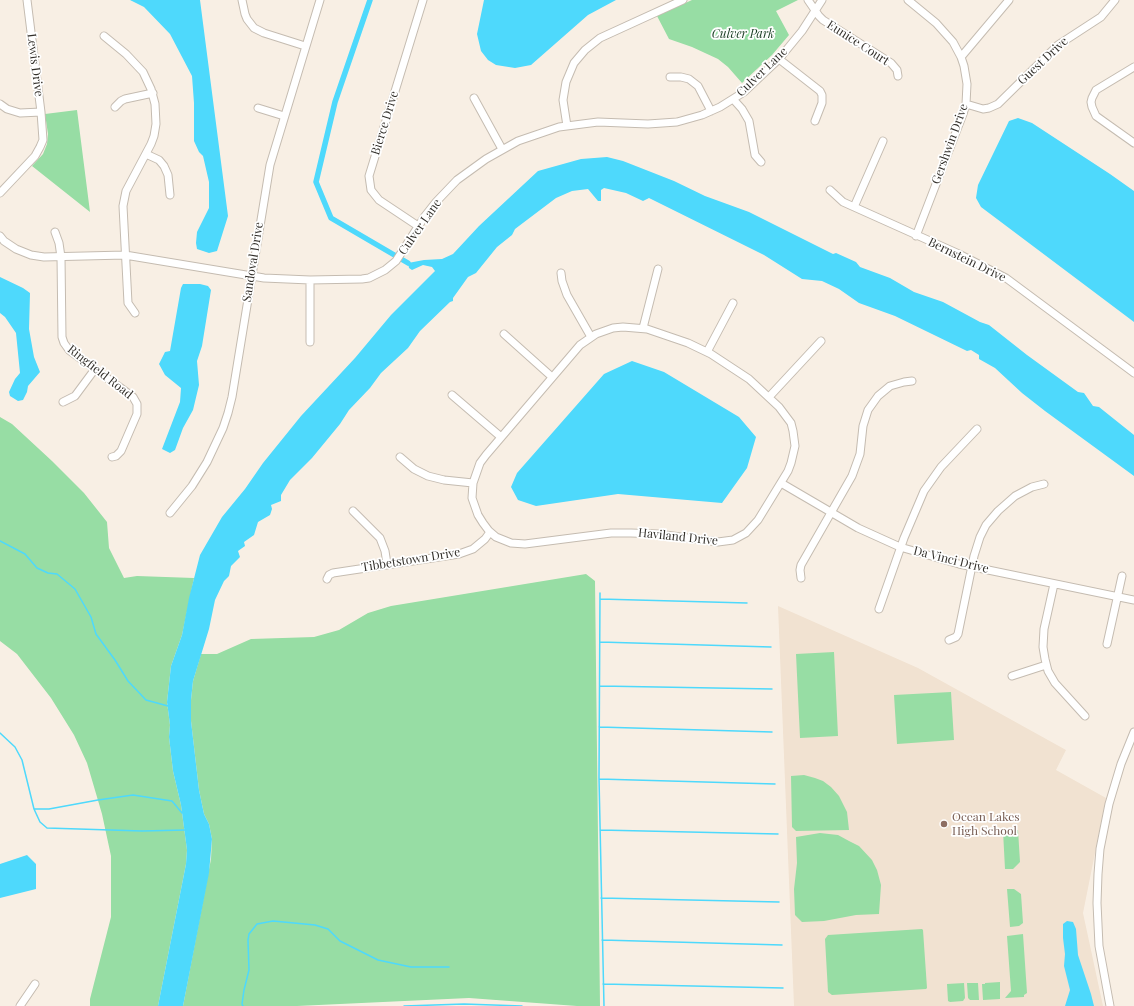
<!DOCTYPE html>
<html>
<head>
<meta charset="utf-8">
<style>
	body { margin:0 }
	canvas { display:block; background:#f8efe4 }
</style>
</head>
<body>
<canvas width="1134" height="1006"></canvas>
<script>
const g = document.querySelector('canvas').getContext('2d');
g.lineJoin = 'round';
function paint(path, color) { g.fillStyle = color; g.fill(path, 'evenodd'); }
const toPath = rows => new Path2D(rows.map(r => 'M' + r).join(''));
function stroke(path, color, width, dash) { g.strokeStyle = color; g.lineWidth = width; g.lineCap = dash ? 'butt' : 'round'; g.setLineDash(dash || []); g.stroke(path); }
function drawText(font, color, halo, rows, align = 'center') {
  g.font = font + ' "Playfair Display",serif'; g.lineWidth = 3.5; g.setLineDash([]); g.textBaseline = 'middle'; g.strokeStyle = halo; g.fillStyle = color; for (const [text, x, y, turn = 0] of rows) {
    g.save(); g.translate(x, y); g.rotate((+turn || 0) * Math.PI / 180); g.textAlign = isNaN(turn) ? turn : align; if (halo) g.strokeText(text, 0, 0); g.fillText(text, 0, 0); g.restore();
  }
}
paint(toPath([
	[778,606,918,668,1066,750,1056,770,1106,798,1083,913,1103,1006,794,1006]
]), '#f1e2d1');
paint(toPath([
	[692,0,798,0,776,11,789,35,772,55,742,83,728,67,718,59,692,47,669,39,657,16],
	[77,110,90,212,32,166,43,154,47,144,48,134,45,114],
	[0,417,12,424,52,461,84,493,107,522,109,548,124,578,137,576,194,578,182,635,171,666,167,702,170,725,169,737,173,771,181,805,187,850,186,864,158,1006,90,1006,90,999,111,917,111,856,102,814,87,763,74,735,51,698,17,654,0,641],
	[586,574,595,581,600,1006,577,1006,469,998,297,1006,183,1006,211,859,212,839,209,824,204,814,199,790,191,721,191,700,193,681,201,654,217,654,251,639,314,637,339,630,368,613,391,606],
	[834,652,838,736,800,738,796,654],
	[951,692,954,740,897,744,894,695],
	[804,775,815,778,823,781,831,787,839,796,847,812,849,830,796,831,792,827,791,776],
	[1018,830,1020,862,1013,869,1005,869,1003,831],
	[820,833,838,835,849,841,859,846,872,860,877,870,881,885,879,914,856,915,824,921,802,922,795,915,794,889,797,863,796,837],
	[1007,889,1014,889,1021,894,1023,923,1019,926,1010,927],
	[922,929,923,930,927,988,926,989,832,995,828,992,825,939,828,935],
	[1023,934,1027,993,1024,995,1024,997,1005,998,1011,991,1007,936],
	[1000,982,1000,999,983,1000,982,984,985,984,985,983],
	[964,983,965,998,963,1001,950,1002,948,1001,947,984],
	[978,983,979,1000,970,1000,968,998,967,983]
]), '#97dda4');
paint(toPath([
	[130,0,200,0,228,216,217,251,209,253,197,249,196,243,197,232,209,208,209,182,203,156,199,152,194,141,194,103,192,76,170,34,144,7],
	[484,0,616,0,588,15,531,65,515,68,496,65,488,60,481,51,477,34],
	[1018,118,1032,123,1110,174,1134,191,1134,322,981,207,976,198,978,185,1009,121],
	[607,157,623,161,674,181,705,196,749,212,833,254,836,253,856,262,860,267,890,278,914,292,943,302,980,322,989,325,1027,355,1078,392,1084,393,1093,406,1099,407,1134,435,1134,476,1045,411,1022,393,995,368,979,359,979,355,971,350,967,351,895,316,859,303,839,289,822,281,802,279,764,255,649,198,643,201,626,193,604,188,601,190,601,201,598,201,588,189,572,191,556,198,515,229,512,235,497,247,476,273,468,277,453,298,453,301,450,302,420,331,408,348,381,373,370,388,349,410,340,424,312,458,290,480,281,495,281,501,271,505,272,509,270,515,258,522,254,535,244,542,245,546,238,551,240,557,231,566,229,576,224,581,215,600,209,629,193,681,191,700,191,721,199,790,204,814,209,824,212,839,209,873,183,1006,158,1006,186,864,187,850,181,805,173,771,169,737,170,725,167,702,171,666,182,635,189,598,200,555,222,517,245,489,263,463,301,416,355,358,391,315,435,271,432,267,423,265,412,270,409,268,408,263,424,260,442,259,453,254,479,226,538,171,581,159],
	[0,277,23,288,30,293,29,329,34,357,40,372,28,386,27,392,23,400,18,401,10,396,9,392,15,379,20,373,16,333,5,317,0,313],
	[183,284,200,284,208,286,211,290,202,346,197,361,199,385,193,410,183,428,175,450,170,453,162,449,180,402,181,388,165,375,159,364,165,352,170,351,181,288],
	[632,361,664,372,739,417,756,437,747,468,722,503,618,494,536,506,518,500,511,487,517,473,604,374],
	[27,855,36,864,36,889,0,898,0,864],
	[1067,921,1073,922,1076,929,1078,955,1091,994,1094,1006,1065,1006,1070,990,1064,966,1065,954,1063,938,1063,924]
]), '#4ed9fc');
stroke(toPath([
	[0,541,25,554,37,568,48,573,57,574,75,589,91,617,96,634,115,660,128,681,146,700,168,706],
	[600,593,599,778,604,1006],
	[600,599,747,603],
	[600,642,771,647],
	[600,686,772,689],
	[599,727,772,732],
	[0,733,15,747,22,760,34,809,40,822,47,828,142,831,186,830],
	[599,779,775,784],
	[34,809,49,809,98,800,133,795,172,801,182,813],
	[600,830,778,834],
	[601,898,779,902],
	[602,940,782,945],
	[603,984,783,988],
	[243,1006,242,1004,244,990,249,970,248,940,249,934,257,924,273,921,315,925,328,929,340,941,378,960,411,967,449,967],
	[404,1006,464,1004,522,1006]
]), '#4ed9fc', 1.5);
stroke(toPath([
	[370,0,335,102,316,182,331,218,408,263]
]), '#4ed9fc', 5.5);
const minor = toPath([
	[242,0,245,14,247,19,254,28,264,33,305,46],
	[808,0,819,16,823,20,891,63,897,70,898,76],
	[908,0,936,23,953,42,961,57,964,66,967,84,966,104,963,114,916,236],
	[104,36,126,54,143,72,151,89,155,104,156,124,154,136,151,144,126,191,123,206,128,303,135,313],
	[961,57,1009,0],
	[779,59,820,91,822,95,822,103,815,121],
	[1134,67,1096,90,1092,98,1091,102,1092,107,1096,116,1134,143],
	[670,77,681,77,689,79,698,86,711,111],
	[474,98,502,149],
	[733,99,742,109,749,121,755,155,761,162],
	[0,104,7,109,20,113,41,112],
	[966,104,983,109,989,108,998,104,1058,45,1101,17,1115,0],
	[115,107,121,101,125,99,153,93],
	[258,108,284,116],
	[567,126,563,100,566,82,574,63,585,50,600,38,683,0],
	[146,154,159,160,164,166,168,175,170,195],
	[830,190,843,202,959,254,1006,278,1134,373],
	[0,193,35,156,40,147,43,140,41,112,27,0],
	[854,207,883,141],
	[418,226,379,200,371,190,369,176,423,0],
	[55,232,59,243,61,257,62,337,64,343,69,350,133,397,137,404,137,414,121,451,116,456,112,457],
	[0,236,4,241,16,249,31,255,44,257,125,255,264,278,310,280,362,279,369,278,385,270,396,261,425,216,436,202,457,180,486,159,518,141,559,127,598,122,648,124,677,122,702,115,720,107,744,92,779,59,802,31,822,0],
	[561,273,562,281,567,295,591,337],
	[623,327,647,329,688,343,711,354,749,379,779,407,791,423,793,431,795,446,791,463,788,471,758,520,746,533,733,540,718,542,658,534,631,533,611,533,525,544,511,543,496,537,489,531,483,523,478,515,472,498,473,483,480,463,486,455,580,345,596,334,613,328,623,327],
	[643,328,658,269],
	[504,334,552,377],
	[310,342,310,280],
	[707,352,733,303],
	[452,395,501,437],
	[769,397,821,341],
	[63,402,75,396,95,369],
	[400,457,414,469,428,476,444,480,473,483],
	[781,483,858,528,900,547,959,564,1134,600],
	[353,511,380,538,385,551,387,564],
	[170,513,192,486,207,462,223,428,228,413,232,397,270,165,320,0],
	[801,578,800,570,801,565,852,476,860,454,863,426,868,410,878,396,890,386,904,382,912,381],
	[327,579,329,575,333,573,459,554,473,549,485,539,490,532],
	[1054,584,1044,629,1043,647,1045,659,1048,671,1055,683,1085,716],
	[879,609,904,538,924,491,941,467,977,429],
	[949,640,956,637,958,634,974,556,980,537,986,525,998,511,1015,496,1032,487,1044,484],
	[1107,644,1122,576],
	[1012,676,1046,665],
	[20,1006,35,984],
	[1110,1006,1099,946,1097,903,1098,874,1100,849,1109,804,1121,764,1134,732]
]);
stroke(minor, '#c5bcb1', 9);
stroke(minor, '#fff', 7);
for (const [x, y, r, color] of [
	[944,824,4,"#8d6e63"]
]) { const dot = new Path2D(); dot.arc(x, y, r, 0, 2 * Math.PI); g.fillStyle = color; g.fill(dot); stroke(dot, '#fff', 1.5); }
drawText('italic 12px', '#1a3e23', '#fff', [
	["Culver Park",743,34]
]);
drawText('12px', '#322f2a', '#fff', [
	["Eunice Court",858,43,33],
	["Guest Drive",1043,61,-43],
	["Lewis Drive",35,65,83],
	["Culver Lane",762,72,-44],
	["Bierce Drive",385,123,-73],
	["Gershwin Drive",950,144,-70],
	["Culver Lane",420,227,-55],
	["Bernstein Drive",967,260,26],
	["Sandoval Drive",253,262,-81],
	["Ringfield Road",100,372,38],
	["Haviland Drive",678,537,6],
	["Tibbetstown Drive",411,560,-9],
	["Da Vinci Drive",951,560,14]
]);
drawText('12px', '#785e54', '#fff', [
	["Ocean Lakes",952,817],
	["High School",952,831]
], 'left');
</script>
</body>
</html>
